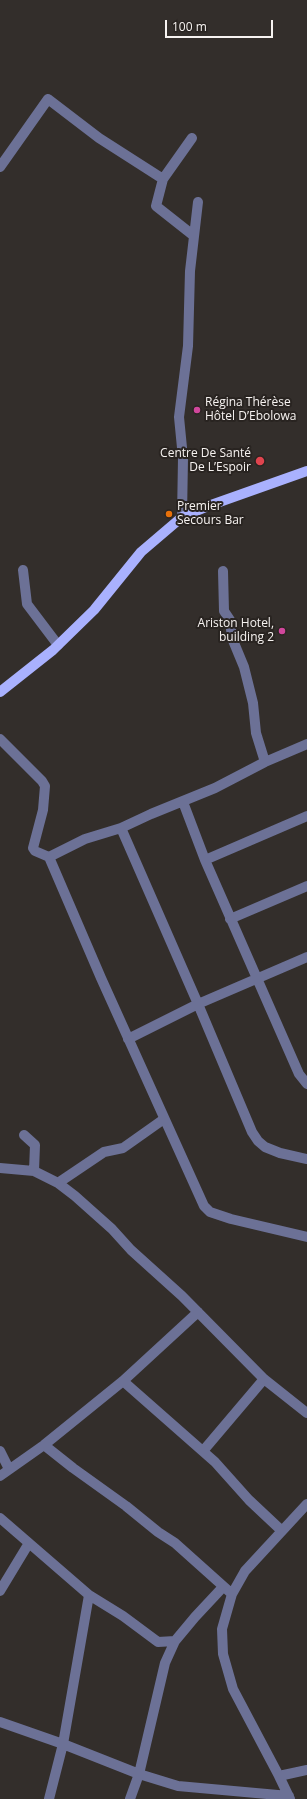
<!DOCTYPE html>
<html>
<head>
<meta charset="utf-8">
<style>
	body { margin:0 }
	#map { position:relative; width:307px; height:1799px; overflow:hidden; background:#332e2b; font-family:"Open Sans",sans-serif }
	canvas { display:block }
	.scale { position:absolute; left:165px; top:20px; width:108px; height:18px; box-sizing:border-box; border:2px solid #f7f3f1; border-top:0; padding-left:5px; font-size:12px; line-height:14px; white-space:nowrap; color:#f7f3f1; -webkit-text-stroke:3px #292421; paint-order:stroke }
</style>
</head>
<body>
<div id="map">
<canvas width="307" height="1799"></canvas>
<div class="scale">100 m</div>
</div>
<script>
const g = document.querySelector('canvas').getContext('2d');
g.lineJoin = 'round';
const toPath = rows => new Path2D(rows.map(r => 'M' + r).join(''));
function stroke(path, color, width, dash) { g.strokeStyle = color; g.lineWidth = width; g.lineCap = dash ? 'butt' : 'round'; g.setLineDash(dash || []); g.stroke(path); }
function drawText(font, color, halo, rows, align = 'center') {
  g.font = font + ' "Open Sans",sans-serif'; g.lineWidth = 4; g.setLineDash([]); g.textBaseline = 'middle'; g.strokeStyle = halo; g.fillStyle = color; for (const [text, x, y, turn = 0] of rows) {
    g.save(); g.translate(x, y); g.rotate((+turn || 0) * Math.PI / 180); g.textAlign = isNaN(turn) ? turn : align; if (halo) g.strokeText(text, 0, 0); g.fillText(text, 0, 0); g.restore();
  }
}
stroke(toPath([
	[0,167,48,99,99,138,163,179,156,206,194,236],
	[163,179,192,138],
	[182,517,183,458,179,417,188,346,190,271,198,202],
	[23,570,27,604,58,645],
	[223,571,224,611,230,620,232,638,244,667,253,703,256,733,265,762],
	[0,739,42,781,45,786,43,810,33,848,35,851,49,857,101,978,204,1206,210,1212,231,1219,307,1237],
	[183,802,205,860,299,1074,307,1084],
	[121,828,198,1004,252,1132,258,1141,265,1147,280,1153,307,1159],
	[49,857,85,839,121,828,151,814,215,788,265,762,307,744],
	[205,860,307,816],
	[230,919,307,886],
	[128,1039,198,1004,307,957],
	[24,1135,35,1145,34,1171],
	[0,1168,34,1171,58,1183,75,1196,112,1229,131,1250,182,1296,264,1379,307,1413],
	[58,1183,104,1152,123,1148,164,1119],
	[123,1381,215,1462,249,1500,282,1531],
	[44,1445,73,1468,126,1506,158,1532,175,1543,232,1594],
	[0,1451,9,1469],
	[203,1451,264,1379],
	[0,1476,44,1445,123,1381,198,1312],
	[0,1518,89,1595,123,1616,158,1642,175,1641],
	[0,1591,29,1543],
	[0,1722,63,1744,139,1774,178,1786,289,1796],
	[279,1776,307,1770],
	[49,1799,63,1744,89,1595],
	[130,1799,139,1774,165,1663,175,1641,195,1617,223,1587],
	[290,1799,279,1776,233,1689,223,1654,222,1629,232,1594,245,1571,307,1504]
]), '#6c7196', 10);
stroke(toPath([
	[0,692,53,650,94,610,141,552,182,517,211,505,307,471]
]), '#a9b1fe', 10);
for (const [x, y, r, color] of [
	[197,410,4,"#d1479c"],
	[260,461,5,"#e0444e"],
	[169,514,4,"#e8710a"],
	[282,631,4,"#d1479c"]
]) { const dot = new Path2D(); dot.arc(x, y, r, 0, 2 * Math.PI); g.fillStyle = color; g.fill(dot); stroke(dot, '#292421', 1.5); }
drawText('12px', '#f7f3f1', '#292421', [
	["Régina Thérèse",205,403],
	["Hôtel D’Ebolowa",205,417],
	["Centre De Santé",251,454,"right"],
	["De L’Espoir",251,468,"right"],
	["Premier",177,507],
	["Secours Bar",177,521],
	["Ariston Hotel,",274,624,"right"],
	["building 2",274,638,"right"]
], 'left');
</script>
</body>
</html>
